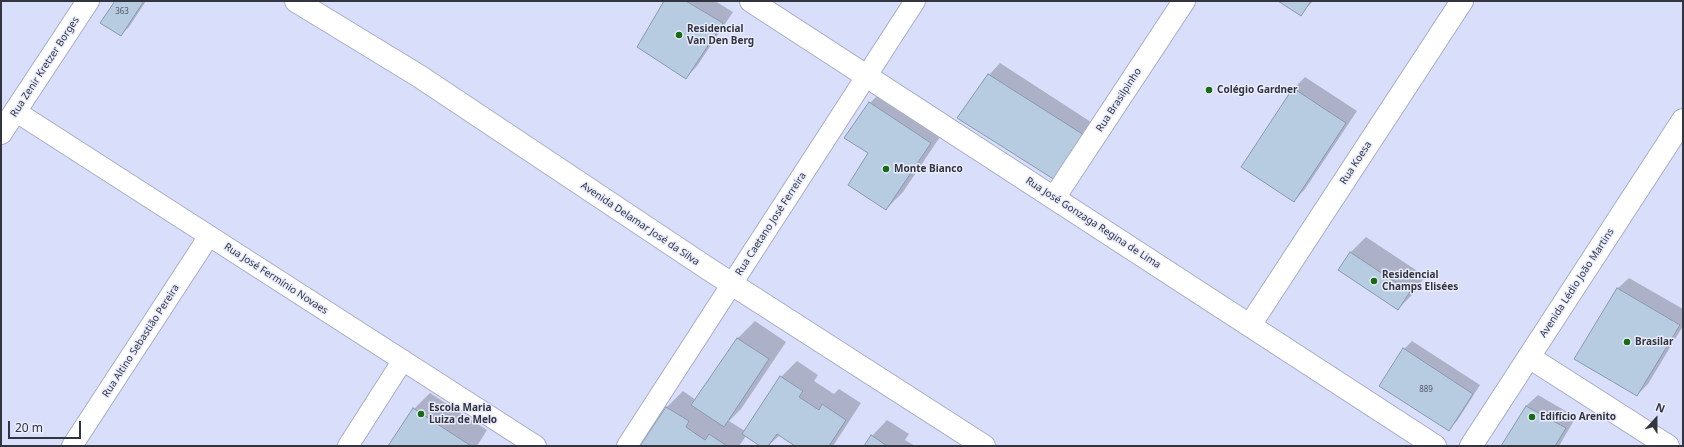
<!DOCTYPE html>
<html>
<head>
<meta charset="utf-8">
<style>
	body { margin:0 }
	#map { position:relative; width:1684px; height:447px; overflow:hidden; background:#d9defa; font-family:"Noto Sans",sans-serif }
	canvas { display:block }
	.frame { position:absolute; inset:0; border:2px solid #32343f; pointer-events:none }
	.north { position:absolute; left:1636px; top:399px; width:40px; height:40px; -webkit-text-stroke:3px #e9ecfd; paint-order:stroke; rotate:21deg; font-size:11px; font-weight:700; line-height:16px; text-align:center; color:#32343f }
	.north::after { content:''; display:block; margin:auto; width:14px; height:18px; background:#32343f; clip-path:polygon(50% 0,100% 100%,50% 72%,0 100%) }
	.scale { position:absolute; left:8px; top:421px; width:73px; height:18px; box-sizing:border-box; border:2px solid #32343f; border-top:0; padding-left:5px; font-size:12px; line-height:14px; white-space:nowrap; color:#32343f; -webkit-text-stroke:3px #e9ecfd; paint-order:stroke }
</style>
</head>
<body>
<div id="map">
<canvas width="1684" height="447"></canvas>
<div class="frame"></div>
<div class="north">N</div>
<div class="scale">20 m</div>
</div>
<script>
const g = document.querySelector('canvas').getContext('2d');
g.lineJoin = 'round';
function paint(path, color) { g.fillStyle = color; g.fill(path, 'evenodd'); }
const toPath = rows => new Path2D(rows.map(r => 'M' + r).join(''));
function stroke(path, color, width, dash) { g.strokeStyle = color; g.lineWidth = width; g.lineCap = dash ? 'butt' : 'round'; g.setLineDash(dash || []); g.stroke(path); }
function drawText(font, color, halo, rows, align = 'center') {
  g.font = font + ' "Noto Sans",sans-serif'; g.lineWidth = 3; g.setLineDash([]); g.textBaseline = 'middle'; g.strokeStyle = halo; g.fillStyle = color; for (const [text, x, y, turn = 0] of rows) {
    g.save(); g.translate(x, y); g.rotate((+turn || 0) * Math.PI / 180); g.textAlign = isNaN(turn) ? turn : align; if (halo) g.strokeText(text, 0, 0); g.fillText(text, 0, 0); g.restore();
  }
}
paint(toPath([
	[116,1,146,1,129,27,121,35],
	[665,1,715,1,733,12,697,66,686,78],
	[1280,1,1313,1,1301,14],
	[1000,63,1094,124,1066,168,989,75],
	[1305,77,1357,111,1305,189,1294,201,1242,166,1294,88],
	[887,86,948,125,903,192,886,209,870,153,870,103],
	[1366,237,1425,276,1414,293,1398,309,1350,253],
	[1629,278,1683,309,1683,326,1648,384,1637,395,1617,289],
	[755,321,786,342,741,409,729,421,745,431,781,377,797,361,818,375,814,381,834,394,839,389,861,403,833,446,796,446,780,435,768,446,762,446,746,436,739,446,642,446,667,407,683,391,696,400,738,338],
	[1412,341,1480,385,1457,421,1449,429,1404,349],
	[430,393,487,430,477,446,390,446,414,409],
	[1538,395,1576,417,1559,446,1502,446,1526,406],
	[887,420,909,434,905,440,915,446,865,446,872,436]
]), '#0003');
const building = toPath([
	[115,1,144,1,121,36,100,23,115,1],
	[664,1,686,1,723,23,686,79,637,47,664,1],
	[1278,1,1311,1,1301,16,1278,1],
	[988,74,1084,135,1055,180,957,118,988,74],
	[1293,88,1346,123,1294,202,1241,167,1293,88],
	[869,102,931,143,886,210,848,185,868,153,844,138,869,102],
	[1350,252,1410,292,1398,310,1338,270,1350,252],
	[1617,288,1680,325,1637,396,1574,359,1617,288],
	[737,338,769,359,724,427,691,405,737,338],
	[1403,348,1473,394,1449,431,1379,386,1403,348],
	[780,376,803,391,799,397,819,410,822,404,846,420,829,446,795,446,777,434,768,446,760,446,742,434,780,376],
	[1526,406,1566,428,1555,446,1501,446,1526,406],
	[666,407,689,421,686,427,705,440,709,434,727,446,640,446,666,407],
	[413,408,471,446,388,446,413,408],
	[871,435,887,446,864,446,871,435]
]);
paint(building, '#b7cbe1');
stroke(building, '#879aaf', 1);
const minor = toPath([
	[15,111,536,446],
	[72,446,209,236],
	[348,446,403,360],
	[627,446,915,1]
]);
const tertiary = toPath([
	[751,1,1435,446],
	[1054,198,1184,1],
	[1250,325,1462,1],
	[1529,357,1668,446]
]);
const primary = toPath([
	[296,1,419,76,707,268,984,446],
	[1,133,88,1],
	[1471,446,1683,120]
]);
stroke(minor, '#a8adc7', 22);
stroke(tertiary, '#a8adc7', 24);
stroke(primary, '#a8adc7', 24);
stroke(minor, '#fff', 20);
stroke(tertiary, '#fff', 22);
stroke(primary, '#fff', 22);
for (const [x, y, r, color] of [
	[679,35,4,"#176c14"],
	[1209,90,4,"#176c14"],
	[886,169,4,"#176c14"],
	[1374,281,4,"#176c14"],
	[1627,342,4,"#176c14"],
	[421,414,4,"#176c14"],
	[1532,417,4,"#176c14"]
]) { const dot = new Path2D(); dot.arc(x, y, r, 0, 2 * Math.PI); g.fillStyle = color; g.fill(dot); stroke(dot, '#e9ecfd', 1.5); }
drawText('8px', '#535a68', null, [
	["363",122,12],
	["889",1426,390]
]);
drawText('bold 10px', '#32343f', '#e9ecfd', [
	["Residencial",687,29],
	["Van Den Berg",687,41],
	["Colégio Gardner",1217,90],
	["Monte Bianco",894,169],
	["Residencial",1382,275],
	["Champs Elisées",1382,287],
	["Brasilar",1635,342],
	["Escola Maria",429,408],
	["Luiza de Melo",429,420],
	["Edifício Arenito",1540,417]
], 'left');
drawText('10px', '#32343f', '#e9ecfd', [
	["Rua Zenir Kretzer Borges",45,67,-57],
	["Rua Brasilpinho",1119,100,-57],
	["Rua Koesa",1356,163,-57],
	["Rua José Gonzaga Regina de Lima",1093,223,33],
	["Avenida Delamar José da Silva",640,224,34],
	["Rua Caetano José Ferreira",771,224,-57],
	["Rua José Fermínio Novaes",276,279,33],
	["Avenida Lédio João Martins",1577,283,-57],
	["Rua Altino Sebastião Pereira",141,341,-57]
]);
</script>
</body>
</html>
